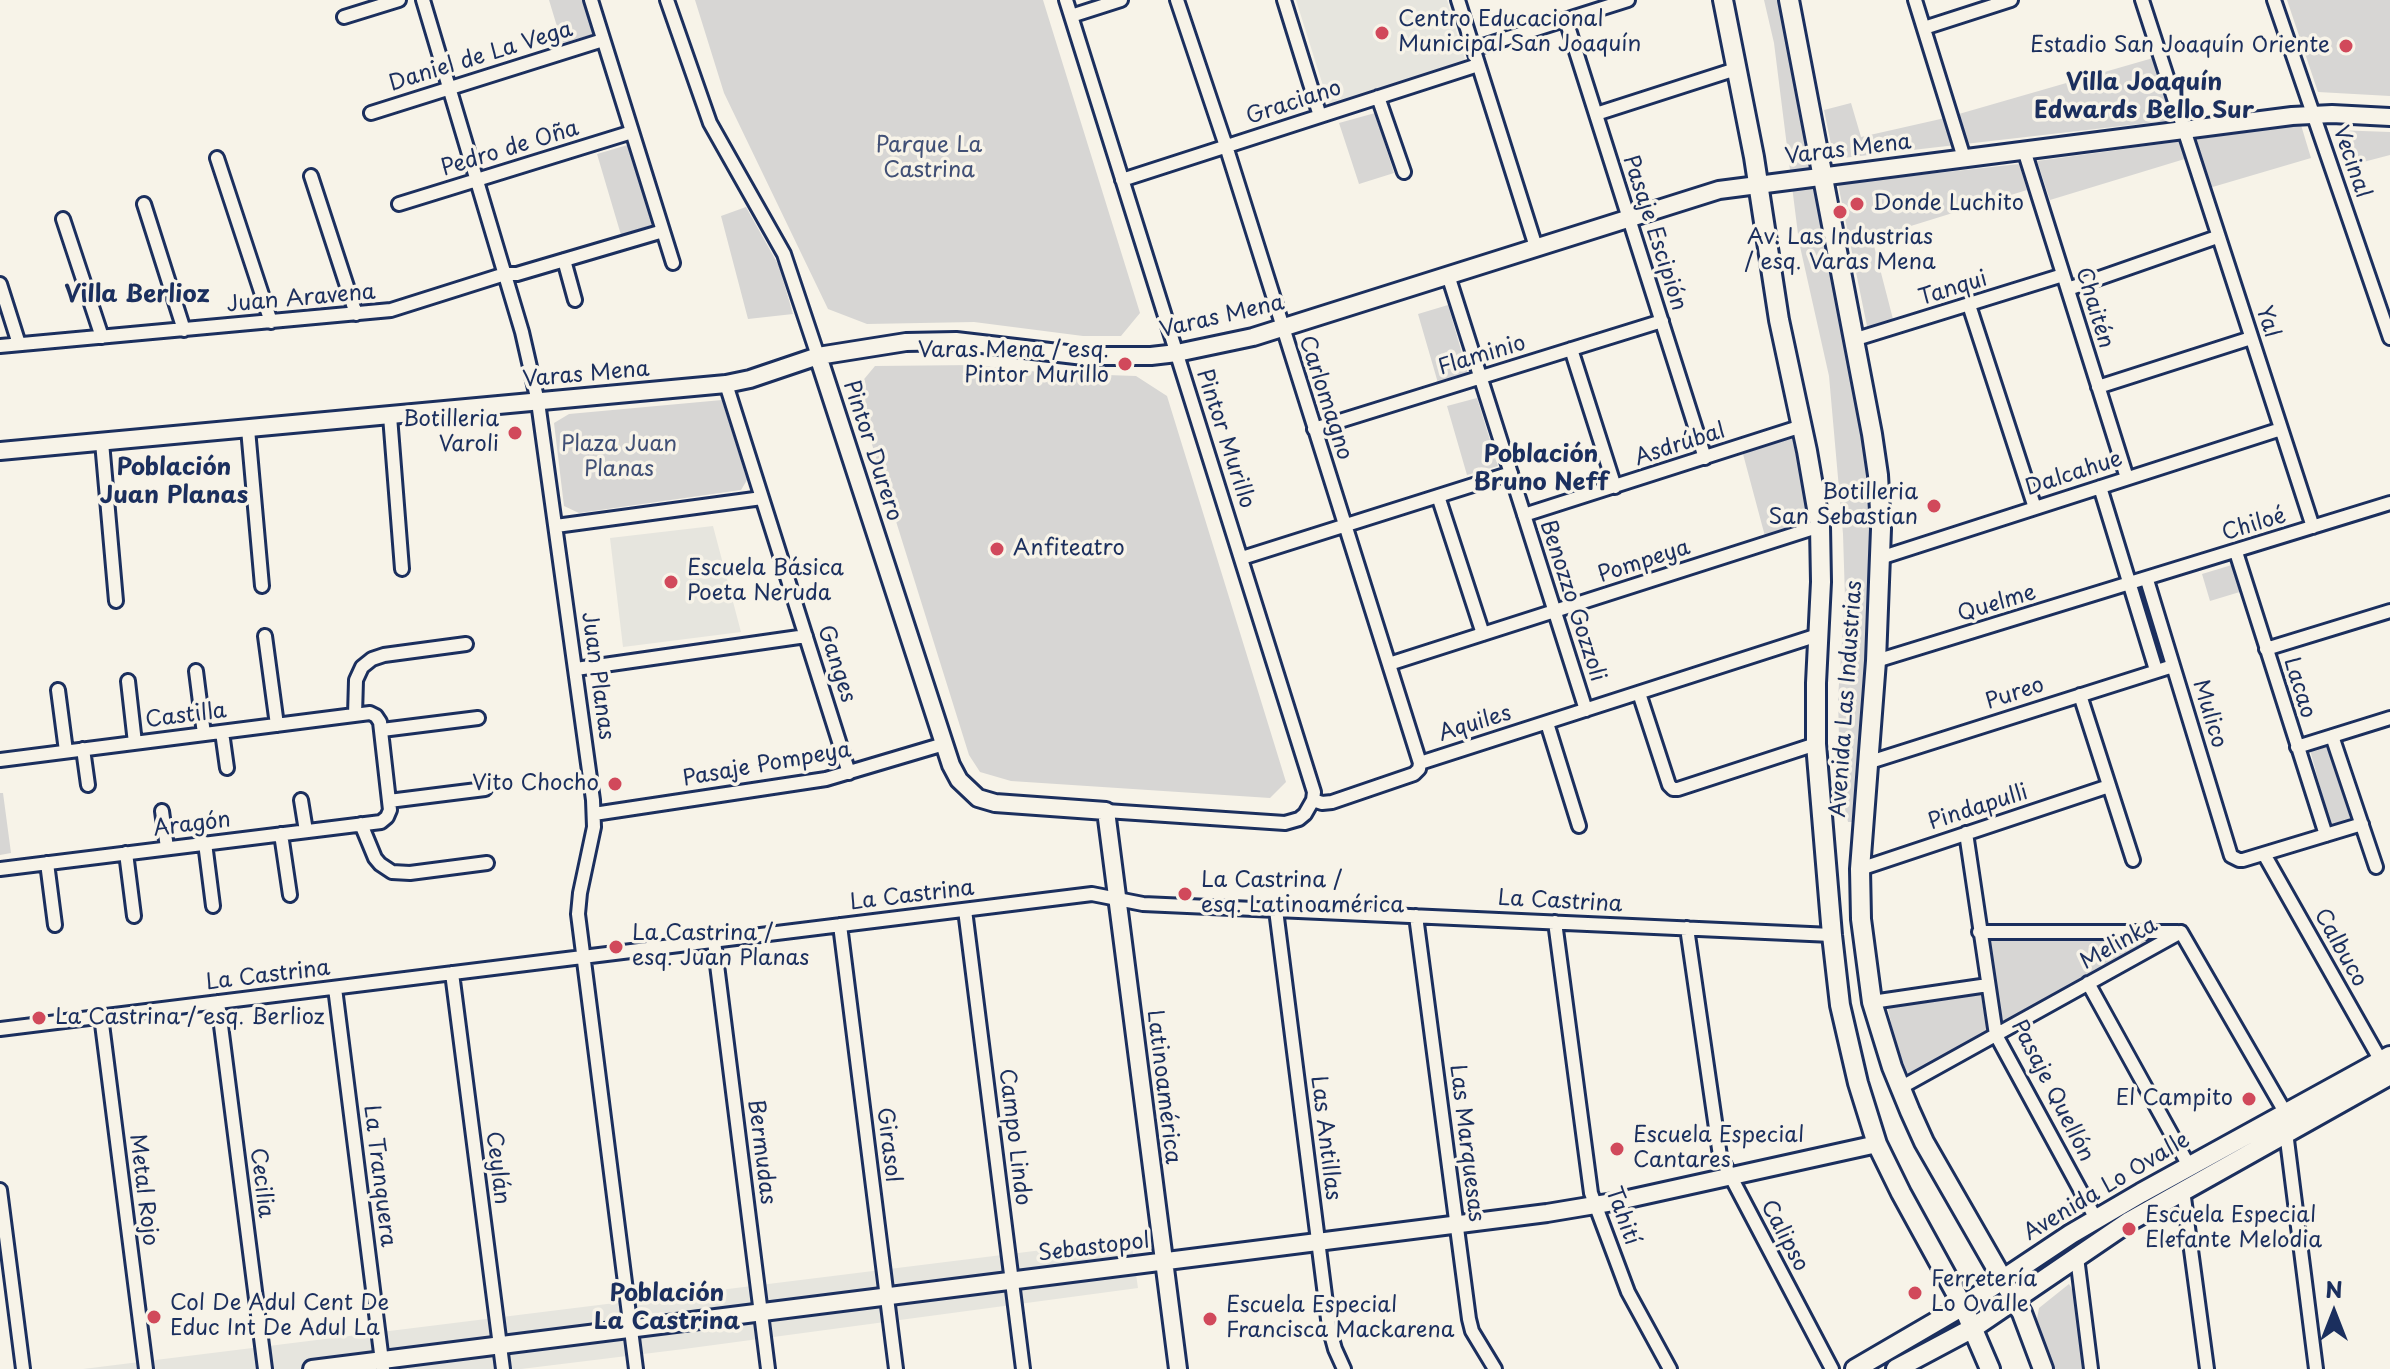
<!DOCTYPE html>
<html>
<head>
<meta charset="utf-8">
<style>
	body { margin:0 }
	#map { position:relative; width:2390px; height:1369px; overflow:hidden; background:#f7f3e8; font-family:"Playpen Sans",sans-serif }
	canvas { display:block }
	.north { position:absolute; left:2294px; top:1273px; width:80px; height:80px; -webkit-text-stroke:6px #f7f3e8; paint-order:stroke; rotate:0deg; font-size:22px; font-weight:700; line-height:32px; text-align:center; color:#1b2f5e }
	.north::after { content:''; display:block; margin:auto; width:28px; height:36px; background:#1b2f5e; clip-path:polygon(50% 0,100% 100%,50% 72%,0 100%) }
</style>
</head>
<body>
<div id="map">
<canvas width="2390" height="1369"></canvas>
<div class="north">N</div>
</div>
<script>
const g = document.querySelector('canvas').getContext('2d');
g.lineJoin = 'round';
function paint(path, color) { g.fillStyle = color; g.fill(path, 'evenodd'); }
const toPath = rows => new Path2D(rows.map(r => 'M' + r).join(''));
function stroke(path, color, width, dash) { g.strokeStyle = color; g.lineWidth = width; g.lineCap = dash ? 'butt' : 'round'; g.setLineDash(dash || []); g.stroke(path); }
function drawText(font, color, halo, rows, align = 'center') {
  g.font = font + ' "Playpen Sans",sans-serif'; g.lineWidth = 7; g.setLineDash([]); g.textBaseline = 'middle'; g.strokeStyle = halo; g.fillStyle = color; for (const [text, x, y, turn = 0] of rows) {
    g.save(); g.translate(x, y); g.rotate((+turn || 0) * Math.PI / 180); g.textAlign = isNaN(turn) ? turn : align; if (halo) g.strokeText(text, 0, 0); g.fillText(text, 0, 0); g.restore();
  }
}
paint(toPath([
	[1296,0,1447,0,1467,66,1330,108],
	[713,526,741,632,623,647,610,538],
	[1131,1239,1138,1288,684,1349,521,1369,83,1369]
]), '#e6e5de');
paint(toPath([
	[549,0,583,0,594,34,562,43],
	[695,0,1043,0,1140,313,1121,336,1083,336,974,322,867,324,828,309,724,93],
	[1764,0,1783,0,1869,466,1874,519,1871,663,1857,819,1853,822,1848,822,1845,809,1839,738,1838,698,1845,598,1843,534,1829,376,1799,242,1774,43],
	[2287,0,2390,0,2390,96,2318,92],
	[2153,58,2174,120,1834,159,1824,110,1851,103,1861,137,1945,118],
	[1375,113,1394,173,1359,184,1339,123],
	[2301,125,2311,158,2199,191,2188,158,2050,200,2037,161],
	[2335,130,2390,132,2390,155,2348,166],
	[631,144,655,224,621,235,597,154],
	[2019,164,2027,190,1872,238,1894,323,1868,331,1838,184],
	[746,207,779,266,793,314,748,319,721,216],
	[1448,305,1468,374,1438,383,1418,314],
	[975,365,1049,373,1136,376,1167,396,1286,782,1270,798,1011,781,980,772,969,755,855,390,875,366],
	[1477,398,1498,466,1467,475,1447,406],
	[722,400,747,480,741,490,579,513,564,506,554,423,569,414],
	[1792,437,1812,526,1766,540,1743,454],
	[2235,564,2243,591,2210,601,2202,574],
	[2334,743,2357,824,2332,831,2310,750],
	[0,793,3,793,11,853,0,855],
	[2147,937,2159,939,2004,1022,1992,984,1987,938],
	[1980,991,1988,1034,1909,1076,1896,1046,1887,1004],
	[2069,1284,2073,1291,2084,1369,2052,1369,2037,1319,2039,1308]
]), '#d7d6d4');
const minor = toPath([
	[423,0,522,332,538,402,593,800,594,827,580,893,578,914,636,1369],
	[591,0,673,263],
	[667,0,710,123,784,254,818,356],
	[1066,0,1314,792,1313,800,1305,814,1299,819,1285,823,1106,811],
	[1177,0,1226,146,1420,763],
	[1284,0,1320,116],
	[1458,0,1536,247],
	[1915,0,1964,158],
	[2142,0,2313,527],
	[2274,0,2390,338],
	[1071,16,1121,0],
	[344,17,399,0],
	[1566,20,1705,458],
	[1924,28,2011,0],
	[1473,49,1628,0],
	[1378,97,1404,172],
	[371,113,603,40],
	[1596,114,1736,69],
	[2024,150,2127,478],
	[217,158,271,322],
	[311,176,356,314],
	[1122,180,1478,65],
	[144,204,184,330],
	[399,204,632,132],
	[63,219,102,337],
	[564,260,575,300],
	[1448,275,1586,710],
	[0,284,19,344],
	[2068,289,2217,237],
	[1969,305,2035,508],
	[1853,340,2063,275],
	[0,346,391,310,505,274,517,274,663,231],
	[1571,349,1615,487],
	[726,384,849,773],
	[2098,387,2251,338],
	[390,416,402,569],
	[248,429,262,586],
	[1314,429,1662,321],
	[102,442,116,601],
	[2100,487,2156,670],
	[1438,496,1483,634],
	[1524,515,1802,426],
	[556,526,762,498],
	[2236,552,2326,835],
	[1242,558,1511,473],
	[1880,558,2281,429],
	[2147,580,2231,856,2239,860,2243,860,2362,824],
	[265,636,277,725],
	[2266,649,2390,611],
	[1876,661,2390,503],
	[1389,664,1820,526],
	[576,669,806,636],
	[196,671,204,734],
	[128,681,135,743],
	[58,690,66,751],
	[1639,693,1669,785,1673,789,1678,789,1816,744],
	[2080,695,2133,860],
	[355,715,356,680,362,667,372,659,384,655,466,644],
	[1547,723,1579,826],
	[382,730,478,718],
	[222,732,227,768],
	[2332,736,2376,867],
	[2297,747,2390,718],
	[83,749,88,785],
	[0,760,370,713,376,716,380,722,390,810,387,817,381,822,0,869],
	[1870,762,2173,666],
	[301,800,306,831],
	[1313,800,1322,803,1332,802,1414,774,1419,769,1420,763,1818,635],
	[389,801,485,789],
	[162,811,167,848],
	[594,814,826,779,944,744],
	[361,824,375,858,380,864,392,872,410,873,487,863],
	[1966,833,1996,1035,2096,1219],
	[281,834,290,895],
	[205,843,213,906],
	[126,853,134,916],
	[2264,854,2381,1061],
	[47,863,55,925],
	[1860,869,2109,786],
	[965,910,1023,1369],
	[1276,910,1329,1327,1335,1349,1344,1369],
	[1416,916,1469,1319,1472,1331,1495,1369],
	[1555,922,1591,1193,1628,1292,1670,1369],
	[840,925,896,1369],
	[1687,928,1720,1156,1832,1369],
	[1979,932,2178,932],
	[2181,932,2285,1112],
	[714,941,768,1369],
	[452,973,503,1369],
	[2088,983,2189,1166],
	[335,988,383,1369],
	[218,1002,265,1369],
	[1872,1002,1988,985],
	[101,1016,146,1369],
	[0,1029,1092,894,1143,904,1832,935],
	[1900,1088,2181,932],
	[2286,1132,2316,1369],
	[0,1190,23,1369],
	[2183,1190,2207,1369],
	[2077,1257,2091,1369]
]);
const tertiary = toPath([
	[818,356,951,765,959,780,978,798,995,803,1106,811,1178,1369],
	[0,451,726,384,750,379,818,356,906,342,956,341,1084,356,1151,356,1177,353,1253,337,1719,190,2292,116,2332,114,2390,117],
	[312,1369,1547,1213,1619,1201,1877,1144]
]);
const secondary = toPath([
	[1723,0,1754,157,1779,320,1807,451,1820,526,1821,582,1816,683,1816,744,1832,935,1840,1005,1858,1083,1877,1144,1901,1193,1963,1306,1990,1369],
	[1789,0,1872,434,1878,475,1881,529,1876,661,1860,869,1861,919,1872,1002,1892,1067,1910,1111,1924,1142,2022,1313,2043,1369],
	[1855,1369,1963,1306,2071,1234,2141,1193,2390,1056],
	[1896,1369,1973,1328,2130,1221,2390,1075]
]);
stroke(minor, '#1b2f5e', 18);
stroke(tertiary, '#1b2f5e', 22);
stroke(secondary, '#1b2f5e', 24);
stroke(minor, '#f7f3e8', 12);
stroke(tertiary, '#f7f3e8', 16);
stroke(secondary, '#f7f3e8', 18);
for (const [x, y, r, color] of [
	[1382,33,8,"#d1495b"],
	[2346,46,8,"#d1495b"],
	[1857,204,8,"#d1495b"],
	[1840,212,8,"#d1495b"],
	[1125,364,8,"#d1495b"],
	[515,433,8,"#d1495b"],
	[1934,506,8,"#d1495b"],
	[997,549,8,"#d1495b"],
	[671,582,8,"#d1495b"],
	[615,784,8,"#d1495b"],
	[1185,894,8,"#d1495b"],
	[616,947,8,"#d1495b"],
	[39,1018,8,"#d1495b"],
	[2249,1099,8,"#d1495b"],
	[1617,1149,8,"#d1495b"],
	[2129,1229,8,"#d1495b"],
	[1915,1293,8,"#d1495b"],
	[154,1317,8,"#d1495b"],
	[1210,1319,8,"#d1495b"]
]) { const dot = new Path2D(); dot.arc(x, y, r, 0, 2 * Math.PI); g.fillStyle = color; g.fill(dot); stroke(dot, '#f7f3e8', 3); }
drawText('22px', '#1b2f5e', '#f7f3e8', [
	["Centro Educacional",1398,20],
	["Municipal San Joaquín",1398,45],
	["Estadio San Joaquín Oriente",2330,46,"right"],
	["Donde Luchito",1873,204],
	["Av. Las Industrias",1840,238,"center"],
	["/ esq. Varas Mena",1840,263,"center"],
	["Varas Mena / esq.",1109,351,"right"],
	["Pintor Murillo",1109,376,"right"],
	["Botilleria",499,420,"right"],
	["Varoli",499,445,"right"],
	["Botilleria",1918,493,"right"],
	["San Sebastian",1918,518,"right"],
	["Anfiteatro",1013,549],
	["Escuela Básica",687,569],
	["Poeta Neruda",687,594],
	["Vito Chocho",599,784,"right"],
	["La Castrina /",1201,881],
	["esq. Latinoamérica",1201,906],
	["La Castrina /",632,934],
	["esq. Juan Planas",632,959],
	["La Castrina / esq. Berlioz",55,1018],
	["El Campito",2233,1099,"right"],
	["Escuela Especial",1633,1136],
	["Cantares",1633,1161],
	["Escuela Especial",2145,1216],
	["Elefante Melodia",2145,1241],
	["Ferretería",1931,1280],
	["Lo Ovalle",1931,1305],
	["Col De Adul Cent De",170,1304],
	["Educ Int De Adul La",170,1329],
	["Escuela Especial",1226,1306],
	["Francisca Mackarena",1226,1331]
], 'left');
drawText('22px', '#1b2f5e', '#f7f3e8', [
	["Daniel de La Vega",481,57,-17],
	["Graciano",1294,103,-18],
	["Pedro de Oña",510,149,-17],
	["Varas Mena",1848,150,-7],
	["Vecinal",2351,162,71],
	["Pasaje Escipión",1654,233,72],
	["Tanqui",1953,289,-17],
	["Juan Aravena",301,299,-5],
	["Chaitén",2094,308,73],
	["Varas Mena",1222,317,-13],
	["Yal",2267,322,72],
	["Flaminio",1482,356,-17],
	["Varas Mena",586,375,-5],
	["Carlomagno",1325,398,72],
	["Pintor Murillo",1225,439,72],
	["Asdrúbal",1680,445,-18],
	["Pintor Durero",872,451,72],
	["Dalcahue",2074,474,-18],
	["Chiloé",2254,525,-17],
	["Pompeya",1644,562,-18],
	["Benozzo Gozzoli",1572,601,72],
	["Quelme",1997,604,-17],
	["Ganges",836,664,72],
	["Juan Planas",597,676,82],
	["Lacao",2299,688,73],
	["Pureo",2015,694,-18],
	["Avenida Las Industrias",1847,699,-86],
	["Mulico",2209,714,73],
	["Castilla",186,716,-7],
	["Aquiles",1475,724,-17],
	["Pasaje Pompeya",767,765,-10],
	["Pindapulli",1978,808,-18],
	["Aragón",192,825,-7],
	["La Castrina",912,896,-7],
	["La Castrina",1560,902,3],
	["Melinka",2119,944,-29],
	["Calbuco",2340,948,61],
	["La Castrina",268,976,-7],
	["Latinoamérica",1163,1087,83],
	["Pasaje Quellón",2052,1091,63],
	["Campo Lindo",1014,1137,83],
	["Las Antillas",1325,1138,83],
	["Las Marquesas",1466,1143,83],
	["Girasol",888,1145,83],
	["Bermudas",761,1152,83],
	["Ceylán",497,1168,83],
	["La Tranquera",379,1176,83],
	["Cecilia",261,1183,83],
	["Avenida Lo Ovalle",2107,1187,-31],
	["Metal Rojo",143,1190,83],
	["Tahití",1622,1216,70],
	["Calipso",1784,1236,62],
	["Sebastopol",1094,1248,-7]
]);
drawText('22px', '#415076', '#f7f3e8', [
	["Parque La",929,146],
	["Castrina",929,171],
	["Plaza Juan",619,445],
	["Planas",619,470]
]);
drawText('bold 24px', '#1b2f5e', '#f7f3e8', [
	["Villa Joaquín",2144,83],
	["Edwards Bello Sur",2144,111],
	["Villa Berlioz",137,295],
	["Población",1541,455],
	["Bruno Neff",1541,483],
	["Población",174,468],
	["Juan Planas",174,496],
	["Población",667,1294],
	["La Castrina",667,1322]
]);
</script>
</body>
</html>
